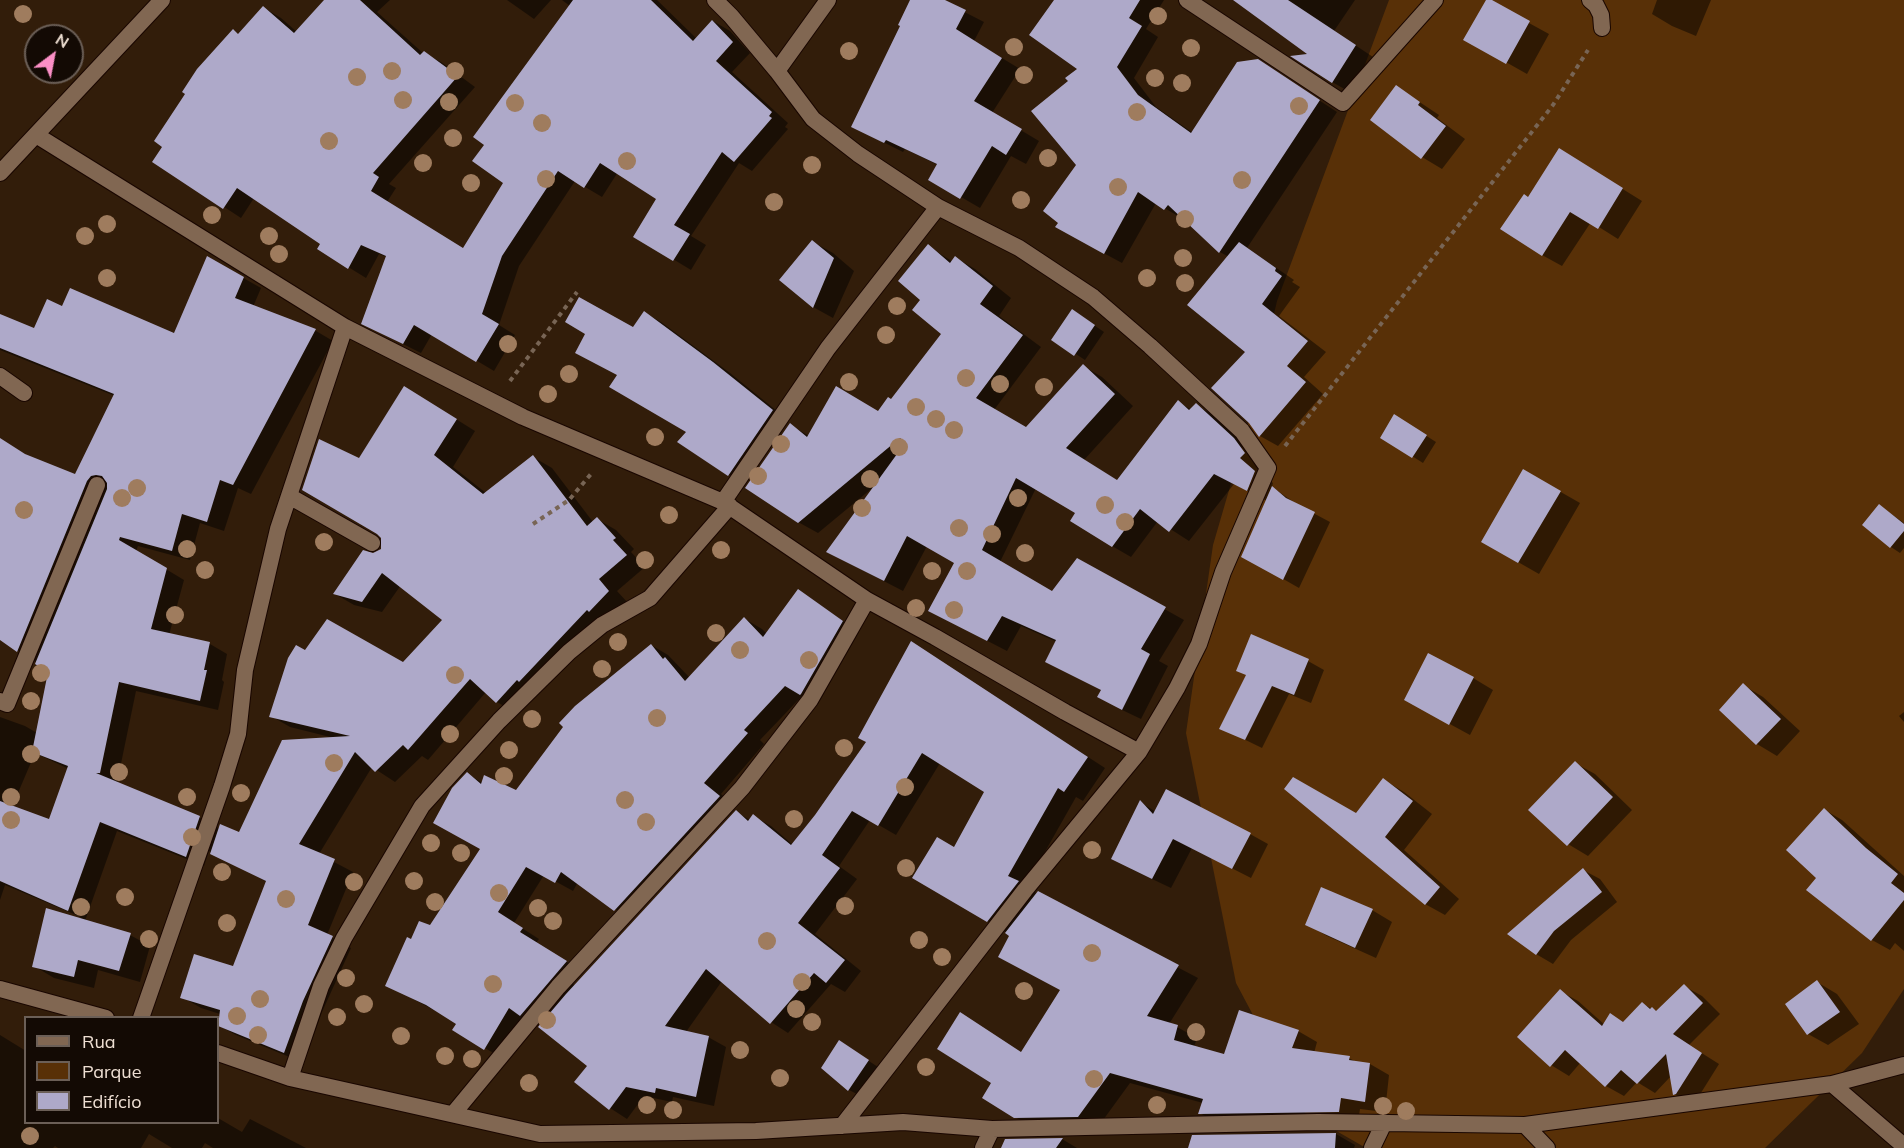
<!DOCTYPE html>
<html>
<head>
<meta charset="utf-8">
<style>
	body { margin:0 }
	#map { position:relative; width:1904px; height:1148px; overflow:hidden; background:#321d0a; font-family:Mulish,sans-serif }
	canvas { display:block }
	.legend { position:absolute; left:24px; top:1016px; width:195px; height:108px; box-sizing:border-box; background:#130a04; border:2px solid #6b5f57; margin:0; padding:8px 10px; list-style:none; font-size:18px; color:#eedfd3 }
	.legend li { display:flex; align-items:center; gap:12px; height:30px }
	.legend b { width:30px; border:2px solid #6b5f57 }
	.north { position:absolute; left:24px; top:24px; width:60px; height:60px; box-sizing:border-box; background:#130a04; border:2px solid #6b5f57; border-radius:50%; rotate:32deg; font-size:16px; font-weight:700; line-height:24px; text-align:center; color:#eedfd3 }
	.north::after { content:''; display:block; margin:auto; width:21px; height:27px; background:#fb8fc6; clip-path:polygon(50% 0,100% 100%,50% 72%,0 100%) }
</style>
</head>
<body>
<div id="map">
<canvas width="1904" height="1148"></canvas>
<ul class="legend">
<li><b style="height:8px;background:#816752"></b>Rua</li>
<li><b style="height:16px;background:#583007"></b>Parque</li>
<li><b style="height:16px;background:#aea9c9"></b>Edifício</li>
</ul>
<div class="north">N</div>
</div>
<script>
const g = document.querySelector('canvas').getContext('2d');
g.lineJoin = 'round';
function paint(path, color) { g.fillStyle = color; g.fill(path, 'evenodd'); }
const toPath = rows => new Path2D(rows.map(r => 'M' + r).join(''));
function stroke(path, color, width, dash) { g.strokeStyle = color; g.lineWidth = width; g.lineCap = dash ? 'butt' : 'round'; g.setLineDash(dash || []); g.stroke(path); }
paint(toPath([
	[1389,0,1904,0,1904,989,1862,1053,1765,1148,1366,1148,1305,1113,1236,983,1186,733,1213,545,1246,432,1277,301]
]), '#583007');
paint(toPath([
	[326,0,390,0,377,12,423,53,441,62,475,87,389,184,396,188,387,202,463,249,505,183,486,145,570,6,562,0,657,0,697,39,713,21,730,31,750,53,732,72,788,123,785,127,788,129,752,171,739,163,691,236,706,245,691,270,635,236,658,199,618,172,602,197,575,181,519,266,499,325,515,335,494,371,432,334,421,353,381,333,387,257,379,254,366,278,319,249,322,243,254,198,241,218,154,161,240,35,264,8,281,18,297,32],
	[507,0,551,0,534,19],
	[912,0,941,0,984,22,974,41,1020,69,992,113,1039,141,1026,164,1011,156,980,208,930,179,938,165,905,149,903,152,853,127,902,26],
	[1056,0,1164,0,1146,29,1158,37,1134,78,1156,107,1193,133,1276,72,1337,112,1247,248,1294,280,1292,282,1300,287,1279,316,1326,352,1304,377,1323,394,1278,446,1260,436,1247,352,1229,257,1220,252,1184,218,1183,219,1156,203,1122,263,1074,237,1078,165,1070,82,1080,69],
	[1260,0,1355,0,1334,31,1373,57,1350,92,1332,82,1311,55],
	[1487,0,1549,34,1527,74,1465,39],
	[1657,0,1711,0,1696,36,1672,26,1652,14],
	[1397,87,1439,115,1437,118,1465,139,1442,169,1422,157],
	[1579,162,1642,201,1618,239,1591,222,1562,266,1542,255,1529,198],
	[813,242,833,253,854,271,833,318,813,307],
	[928,246,953,262,956,258,975,269,1011,298,999,316,1041,347,994,410,1026,429,1083,366,1102,377,1133,406,1084,460,1117,481,1178,402,1192,410,1196,405,1215,416,1253,451,1263,465,1258,470,1273,483,1272,487,1298,505,1330,522,1299,588,1243,556,1267,501,1234,484,1189,541,1158,521,1131,557,1112,546,1077,513,1036,488,1000,562,1052,593,1077,560,1184,620,1159,661,1168,666,1141,719,1118,708,1057,642,1021,626,1007,651,949,621,956,562,927,546,903,591,847,562,876,485,818,533,798,522,790,425,809,436,879,413,892,401,943,334,922,299],
	[208,258,261,288,253,307,316,331,333,341,251,494,238,488,224,531,200,523,190,560,138,546,136,551,184,580,169,635,210,644,227,654,222,680,224,682,218,710,136,691,117,783,200,818,220,829,240,834,334,738,290,727,271,716,306,652,403,664,444,620,401,585,382,612,354,605,335,594,373,555,382,550,383,538,360,460,424,399,475,431,453,467,486,493,533,457,552,468,593,522,597,519,616,530,634,549,631,552,645,567,617,591,628,603,516,713,497,702,486,692,428,760,422,756,395,782,372,767,319,854,353,872,327,935,351,948,322,1012,304,1063,236,1035,218,1025,220,1014,201,1008,182,997,234,968,267,882,209,851,204,866,117,831,85,921,130,935,150,946,140,982,98,970,94,988,54,978,34,966,81,917,5,885,0,900,0,717,25,726,37,733,50,671,0,639,0,439,29,457,76,476,115,396,0,350,0,316,35,330,63,308,175,335],
	[35,753,69,769,50,821,12,807],
	[645,313,661,322,730,373,788,420,745,484,729,475,688,431,619,375,587,333,634,329],
	[1082,317,1104,332,1085,360,1053,339],
	[1395,416,1436,442,1423,463,1382,437],
	[1524,471,1580,503,1539,574,1483,542],
	[1880,506,1904,523,1904,548,1900,553,1891,547],
	[799,591,859,632,818,704,803,695,760,740,764,744,721,794,736,807,632,919,615,909,578,882,573,891,544,875,514,923,539,939,536,943,583,972,573,984,575,986,736,812,750,820,753,816,771,826,793,845,816,816,929,654,1105,768,1083,801,1076,797,1025,887,1198,978,1169,1024,1177,1027,1197,1038,1194,1047,1225,1056,1298,1031,1317,1042,1314,1053,1349,1058,1358,1063,1370,1064,1389,1075,1385,1112,1360,1109,1358,1122,1220,1125,1200,1113,1203,1103,1130,1083,1098,1127,1035,1128,1015,1117,993,1083,980,1026,1022,1053,1062,990,1011,935,914,878,954,849,986,792,940,763,896,835,870,820,839,866,857,879,815,934,861,971,845,992,831,984,788,1033,771,1022,722,981,686,1032,708,1037,726,1047,714,1106,673,1097,672,1102,644,1096,627,1119,610,1108,589,1066,546,1015,538,1025,526,1018,502,1058,454,1030,458,1023,387,985,412,941,430,927,482,849,467,774,483,783,516,792,651,645,668,655,690,678,745,619,762,629,767,634],
	[1308,661,1324,670,1311,703,1289,694,1262,748,1221,728,1248,676],
	[1473,678,1493,690,1470,735,1426,711],
	[1743,685,1763,697,1800,731,1777,756,1757,744,1721,710],
	[1904,712,1904,722,1899,716],
	[1575,763,1595,774,1632,810,1588,856,1568,844],
	[1384,780,1404,792,1432,814,1404,850,1459,899,1445,915,1425,904,1356,815],
	[1140,802,1156,812,1250,834,1268,844,1251,878,1192,848,1171,888,1131,869],
	[1825,810,1842,820,1904,876,1904,951,1895,943,1890,950,1872,940,1818,878],
	[1583,870,1600,879,1617,902,1571,940,1553,964,1536,954],
	[1372,910,1392,922,1376,958,1327,936,1307,924],
	[1817,982,1837,994,1859,1024,1828,1045,1808,1034],
	[1684,986,1702,996,1720,1014,1689,1045,1719,1064,1694,1104,1674,1094,1671,1076,1655,1093,1637,1082,1624,1096,1606,1086,1581,1062,1569,1076,1551,1065,1560,991,1578,1001,1605,1025,1624,1023,1643,1004,1658,1012],
	[0,1035,26,1051,26,1122,218,1122,218,1118,242,1132,250,1119,306,1148,213,1148,205,1143,202,1148,172,1148,149,1134,141,1148,58,1148,55,1146,53,1148,0,1148],
	[849,1048,878,1067,859,1095,849,1090,823,1067],
	[1336,1134,1355,1145,1354,1148,1188,1148,1193,1137],
	[1062,1139,1077,1148,1002,1148,1006,1141]
]), '#0007');
paint(toPath([
	[324,0,360,0,420,55,424,51,458,76,373,173,379,177,371,191,463,248,503,183,472,161,484,145,473,137,573,0,651,0,693,41,712,20,733,42,716,61,772,112,769,116,772,118,734,162,722,152,674,225,690,234,673,261,633,237,656,199,600,163,584,188,558,171,502,256,482,314,499,324,476,362,414,325,403,344,361,324,386,256,361,245,348,269,317,249,320,244,237,188,223,209,152,162,162,147,154,141,185,94,182,92,197,69,233,29,238,34,263,6,294,33],
	[910,0,945,0,966,10,956,29,1002,58,974,101,1022,129,1006,155,992,146,960,199,928,180,937,164,886,140,884,143,851,127,900,26,898,25],
	[1054,0,1140,0,1129,18,1142,26,1117,67,1138,95,1191,133,1237,62,1258,59,1320,100,1219,253,1168,205,1164,210,1138,192,1104,254,1055,227,1058,223,1043,211,1076,165,1031,111,1068,81,1065,78,1077,69,1029,35],
	[1233,0,1288,0,1356,45,1332,83,1290,56,1307,54],
	[1486,0,1492,0,1530,21,1506,64,1463,40],
	[1396,85,1420,102,1418,105,1446,126,1421,159,1370,120],
	[1559,148,1623,188,1598,229,1570,212,1542,256,1500,229,1524,194,1528,197],
	[812,240,834,258,813,308,779,280],
	[1239,242,1276,268,1275,271,1282,276,1262,304,1308,341,1287,366,1306,382,1259,437,1249,423,1211,388,1245,352,1187,305],
	[928,244,950,263,955,256,993,286,980,304,1023,335,976,398,1026,427,1083,364,1115,394,1066,448,1117,480,1178,400,1189,410,1196,403,1234,438,1245,453,1240,458,1255,471,1247,491,1214,474,1169,532,1140,509,1112,547,1070,521,1075,513,1016,478,982,550,1052,591,1077,558,1166,607,1141,649,1150,654,1122,710,1097,697,1101,690,1045,662,1056,640,1002,616,987,641,928,611,954,563,907,536,884,581,826,552,905,443,900,438,798,523,745,488,790,423,807,437,836,386,878,411,888,397,891,399,941,334,912,310,920,300,898,281],
	[207,256,244,277,235,298,316,329,233,485,220,480,207,522,182,514,172,551,120,537,119,540,167,568,151,629,210,642,204,670,207,670,200,701,119,682,100,773,96,773,200,816,186,857,100,822,68,911,0,881,0,801,49,819,68,766,32,752,48,672,35,664,107,489,107,483,102,476,96,475,91,476,87,481,17,652,0,640,0,438,25,454,75,474,114,394,0,348,0,314,34,328,47,299,62,306,70,288,174,333],
	[579,297,633,327,644,311,713,362,773,410,728,476,677,442,686,432,609,387,617,375,575,353,585,334,565,322],
	[1072,309,1095,325,1074,356,1051,340],
	[404,386,457,419,434,455,483,494,533,455,587,526,597,517,616,538,613,540,627,555,599,579,609,591,589,612,587,610,519,682,517,680,496,703,470,679,408,750,403,745,375,772,355,752,299,844,335,859,308,925,333,936,303,1001,284,1053,218,1026,220,1010,180,998,194,954,233,966,266,881,210,854,220,824,239,832,282,740,350,736,269,717,288,658,296,645,305,650,327,619,403,662,442,620,382,573,362,602,333,594,363,550,373,553,381,549,381,538,377,534,302,490,319,439,359,458],
	[1394,414,1427,435,1412,458,1380,438],
	[1523,469,1561,491,1518,563,1481,542],
	[1272,486,1286,498,1315,512,1283,580,1241,557],
	[1879,504,1904,524,1904,531,1890,548,1862,525],
	[798,589,843,621,801,694,800,695,785,686,744,730,748,733,704,783,720,796,614,911,561,872,555,883,526,867,498,912,523,928,520,932,567,961,520,1016,509,1008,484,1050,452,1030,456,1024,426,1005,385,986,407,937,411,939,419,921,430,925,480,849,433,823,452,788,467,772,481,784,484,775,516,790,563,727,559,723,575,706,651,644,663,659,665,657,685,681,744,617,763,637],
	[1251,634,1309,659,1294,695,1272,686,1245,740,1219,729,1246,675,1236,671],
	[911,641,1088,757,1064,792,1058,788,1008,876,1019,881,987,922,912,878,937,837,954,847,984,792,922,753,878,826,852,811,822,855,840,868,798,923,845,960,826,983,814,973,770,1024,706,969,665,1026,709,1036,696,1097,656,1088,655,1093,626,1087,609,1110,574,1082,587,1066,538,1027,566,994,736,810,748,821,753,814,791,845,815,815,866,742,858,738],
	[1428,653,1474,677,1449,725,1404,700],
	[1743,683,1781,719,1756,745,1719,710],
	[1575,761,1613,797,1567,846,1528,810],
	[1293,777,1356,813,1383,778,1413,801,1385,837,1440,887,1425,905,1284,789],
	[1166,789,1251,833,1232,869,1173,839,1152,879,1111,859,1140,800,1153,814],
	[1824,808,1866,848,1898,874,1891,883,1904,893,1904,900,1871,941,1806,890,1816,878,1786,850],
	[1583,868,1602,892,1554,931,1536,955,1507,934],
	[1321,887,1373,909,1355,948,1305,925],
	[1038,891,1179,965,1147,1016,1178,1025,1174,1040,1224,1054,1239,1010,1299,1030,1292,1048,1350,1056,1349,1060,1370,1063,1365,1102,1341,1098,1339,1112,1198,1114,1203,1099,1110,1073,1078,1117,1014,1118,982,1098,991,1083,937,1049,960,1012,1021,1052,1060,990,998,957,1009,936,1005,933],
	[46,908,131,933,119,971,78,960,74,977,32,967],
	[1817,980,1840,1012,1807,1035,1785,1004],
	[1684,984,1703,1003,1673,1034,1702,1053,1676,1094,1673,1095,1666,1054,1637,1084,1621,1070,1605,1087,1565,1050,1550,1067,1517,1037,1560,989,1602,1026,1610,1013,1623,1022,1642,1002,1650,1009,1652,1007,1656,1011],
	[839,1040,869,1060,848,1091,821,1068],
	[1336,1133,1335,1148,1188,1148,1192,1135],
	[1063,1138,1056,1148,1001,1148,1005,1139]
]), '#aea9c9');
const minor = toPath([
	[715,0,731,16,777,71,813,119,858,154,938,207,1019,248,1093,297,1150,346,1242,431,1268,468,1223,572,1199,644,1177,688,1139,752,1025,890,842,1126],
	[1187,0,1343,103,1435,0],
	[1590,0,1596,5,1601,15,1602,28],
	[777,71,828,0],
	[36,135,345,327,523,417,723,502,867,600,935,637,1065,712,1139,752],
	[0,376,24,393],
	[289,496,372,543],
	[723,502,828,348,938,207],
	[0,701,7,704,97,485],
	[0,989,106,1018],
	[141,1018,222,786,238,734,245,670,278,529,345,327],
	[218,1053,290,1078,540,1134,756,1131,903,1122,992,1129,1318,1122,1525,1125,1832,1084,1904,1065],
	[290,1078,321,986,344,938,422,806,499,721,569,652,602,625,650,598,730,506],
	[1832,1084,1904,1146],
	[453,1114,558,987,742,788,810,700,867,600],
	[1525,1125,1547,1148],
	[983,1148,992,1129],
	[1372,1148,1384,1123]
]);
const tertiary = toPath([
	[0,173,162,0]
]);
stroke(minor, '#190600', 18);
stroke(tertiary, '#190600', 18);
stroke(toPath([
	[510,381,577,292],
	[1285,446,1553,105,1588,50],
	[533,524,569,500,591,474]
]), '#786555', 4, [4.5, 4.5]);
stroke(minor, '#816752', 16);
stroke(tertiary, '#816752', 16);
g.fillStyle = '#9f7c5e';
for (const [x, y] of [
	[23,14],
	[1158,16],
	[1014,47],
	[1191,48],
	[849,51],
	[392,71],
	[455,71],
	[1024,75],
	[357,77],
	[1155,78],
	[1182,83],
	[403,100],
	[449,102],
	[515,103],
	[1299,106],
	[1137,112],
	[542,123],
	[453,138],
	[329,141],
	[1048,158],
	[627,161],
	[423,163],
	[812,165],
	[546,179],
	[1242,180],
	[471,183],
	[1118,187],
	[1021,200],
	[774,202],
	[212,215],
	[1185,219],
	[107,224],
	[85,236],
	[269,236],
	[279,254],
	[1183,258],
	[107,278],
	[1147,278],
	[1185,283],
	[897,306],
	[886,335],
	[508,344],
	[569,374],
	[966,378],
	[849,382],
	[1000,384],
	[1044,387],
	[548,394],
	[916,407],
	[936,419],
	[954,430],
	[655,437],
	[781,444],
	[899,447],
	[758,476],
	[870,479],
	[137,488],
	[122,498],
	[1018,498],
	[1105,505],
	[862,508],
	[24,510],
	[669,515],
	[1125,522],
	[959,528],
	[992,534],
	[324,542],
	[187,549],
	[721,550],
	[1025,553],
	[645,560],
	[205,570],
	[932,571],
	[967,571],
	[916,608],
	[954,610],
	[175,615],
	[716,633],
	[618,642],
	[740,650],
	[809,660],
	[602,669],
	[41,673],
	[455,675],
	[31,701],
	[657,718],
	[532,719],
	[450,734],
	[844,748],
	[509,750],
	[31,754],
	[334,763],
	[119,772],
	[504,776],
	[905,787],
	[241,793],
	[11,797],
	[187,797],
	[625,800],
	[794,819],
	[11,820],
	[646,822],
	[192,837],
	[431,843],
	[1092,850],
	[461,853],
	[906,868],
	[222,872],
	[414,881],
	[354,882],
	[499,893],
	[125,897],
	[286,899],
	[435,902],
	[845,906],
	[81,907],
	[538,908],
	[553,921],
	[227,923],
	[149,939],
	[919,940],
	[767,941],
	[1092,953],
	[942,957],
	[346,978],
	[802,982],
	[493,984],
	[1024,991],
	[260,999],
	[364,1004],
	[796,1009],
	[237,1016],
	[337,1017],
	[547,1020],
	[812,1022],
	[1196,1032],
	[258,1035],
	[401,1036],
	[740,1050],
	[445,1056],
	[472,1059],
	[926,1067],
	[780,1078],
	[1094,1079],
	[529,1083],
	[647,1105],
	[1157,1105],
	[1383,1106],
	[673,1110],
	[1406,1111],
	[30,1136]
]) { g.beginPath(); g.arc(x, y, 9, 0, 2 * Math.PI); g.fill(); }
</script>
</body>
</html>
